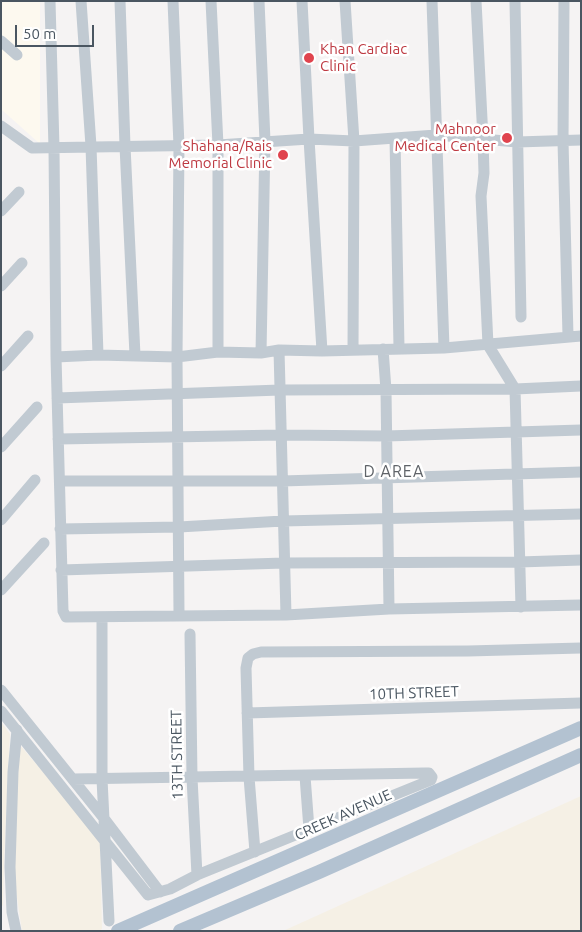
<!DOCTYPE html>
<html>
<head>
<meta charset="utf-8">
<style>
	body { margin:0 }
	#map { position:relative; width:582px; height:932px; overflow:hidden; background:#f5f3f3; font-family:Ubuntu,sans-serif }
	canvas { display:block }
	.frame { position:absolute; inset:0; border:2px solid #4a5661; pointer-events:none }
	.scale { position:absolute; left:15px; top:25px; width:79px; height:22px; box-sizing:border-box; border:2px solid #4a5661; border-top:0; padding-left:6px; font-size:15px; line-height:18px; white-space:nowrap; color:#4a5661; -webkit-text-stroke:4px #fff; paint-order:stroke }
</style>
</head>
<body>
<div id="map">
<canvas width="582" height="932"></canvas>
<div class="frame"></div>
<div class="scale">50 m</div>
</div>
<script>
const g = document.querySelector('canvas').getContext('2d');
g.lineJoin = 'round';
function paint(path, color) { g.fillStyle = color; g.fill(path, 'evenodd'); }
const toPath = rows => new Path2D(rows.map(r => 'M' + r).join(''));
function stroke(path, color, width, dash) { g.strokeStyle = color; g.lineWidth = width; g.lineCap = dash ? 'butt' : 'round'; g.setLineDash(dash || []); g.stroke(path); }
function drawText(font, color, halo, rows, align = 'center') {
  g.font = font + ' Ubuntu,sans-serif'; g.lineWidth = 5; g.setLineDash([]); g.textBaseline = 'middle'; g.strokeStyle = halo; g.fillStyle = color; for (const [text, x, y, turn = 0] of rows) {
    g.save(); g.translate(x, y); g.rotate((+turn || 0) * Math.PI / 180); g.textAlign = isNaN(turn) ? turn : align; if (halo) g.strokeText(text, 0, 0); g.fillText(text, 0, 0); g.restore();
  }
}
paint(toPath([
	[1,1,40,1,40,144,1,109]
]), '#fdf9ef');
paint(toPath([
	[1,722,10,734,4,860,3,906,1,904],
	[20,745,100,839,102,929,99,931,22,931,12,865],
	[581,796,581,931,283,931]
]), '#f5f0e5');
stroke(toPath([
	[50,1,54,148,56,357,63,611,66,617,286,615,389,609,581,605],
	[81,1,91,146,98,355],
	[120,1,125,146,135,355],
	[173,1,179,146,177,357,179,615],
	[211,1,218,145,218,352],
	[259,1,265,141,261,353],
	[302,1,309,139,322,351],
	[345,1,354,141,353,350],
	[432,1,444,348],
	[476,1,483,139,484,173,481,196,488,345,515,389,521,607],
	[515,1,521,317],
	[564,1,563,141,568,336],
	[1,41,17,55],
	[1,126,32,148,218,145,309,139,354,141,436,135,517,142,581,140],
	[395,138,399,348],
	[1,211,19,192],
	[1,286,22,263],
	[383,349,386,390,389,609],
	[279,350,286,615],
	[56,357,98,355,177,357,218,352,261,353,279,350,322,351,444,348,581,336],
	[1,366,28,336],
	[57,398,280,390,515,389,581,386],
	[58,439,281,435,386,436,581,430],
	[1,447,37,407],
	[60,481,282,481,581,472],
	[1,520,35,480],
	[60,529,179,527,283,521,581,514],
	[61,570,284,563,519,562,581,560],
	[1,590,44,543],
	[102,618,102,779,109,921],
	[190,634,192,778,197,875],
	[1,690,103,817,160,892],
	[1,711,148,895,170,889,197,875,431,780,432,777,429,773,425,773,73,779],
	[247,713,581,703],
	[305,776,309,829],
	[255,852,249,777,246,668,248,658,253,654,261,652,468,651,581,648],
	[16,931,12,912,10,867,13,772,17,730]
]), '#c1cad2', 11);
stroke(toPath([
	[118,931,581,728],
	[180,931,319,872,581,755]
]), '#b3c2d1', 14);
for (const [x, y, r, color] of [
	[309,58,6,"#e0444e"],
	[507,138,6,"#e0444e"],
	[283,155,6,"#e0444e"]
]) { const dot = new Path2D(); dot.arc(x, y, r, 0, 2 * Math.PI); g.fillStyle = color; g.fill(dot); stroke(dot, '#fff', 2); }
drawText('15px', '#be3a42', '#fff', [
	["Khan Cardiac",320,49,"left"],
	["Clinic",320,66,"left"],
	["Mahnoor",496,129],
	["Medical Center",496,146],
	["Shahana/Rais",272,146],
	["Memorial Clinic",272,163]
], 'right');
drawText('15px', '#4a5661', '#fff', [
	["10TH STREET",414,693,-2],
	["13TH STREET",177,755,-91],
	["CREEK AVENUE",343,815,-24]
]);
g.letterSpacing = '1px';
drawText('16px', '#5f6368', '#fff', [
	["D AREA",394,472]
]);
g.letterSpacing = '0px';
</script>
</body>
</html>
